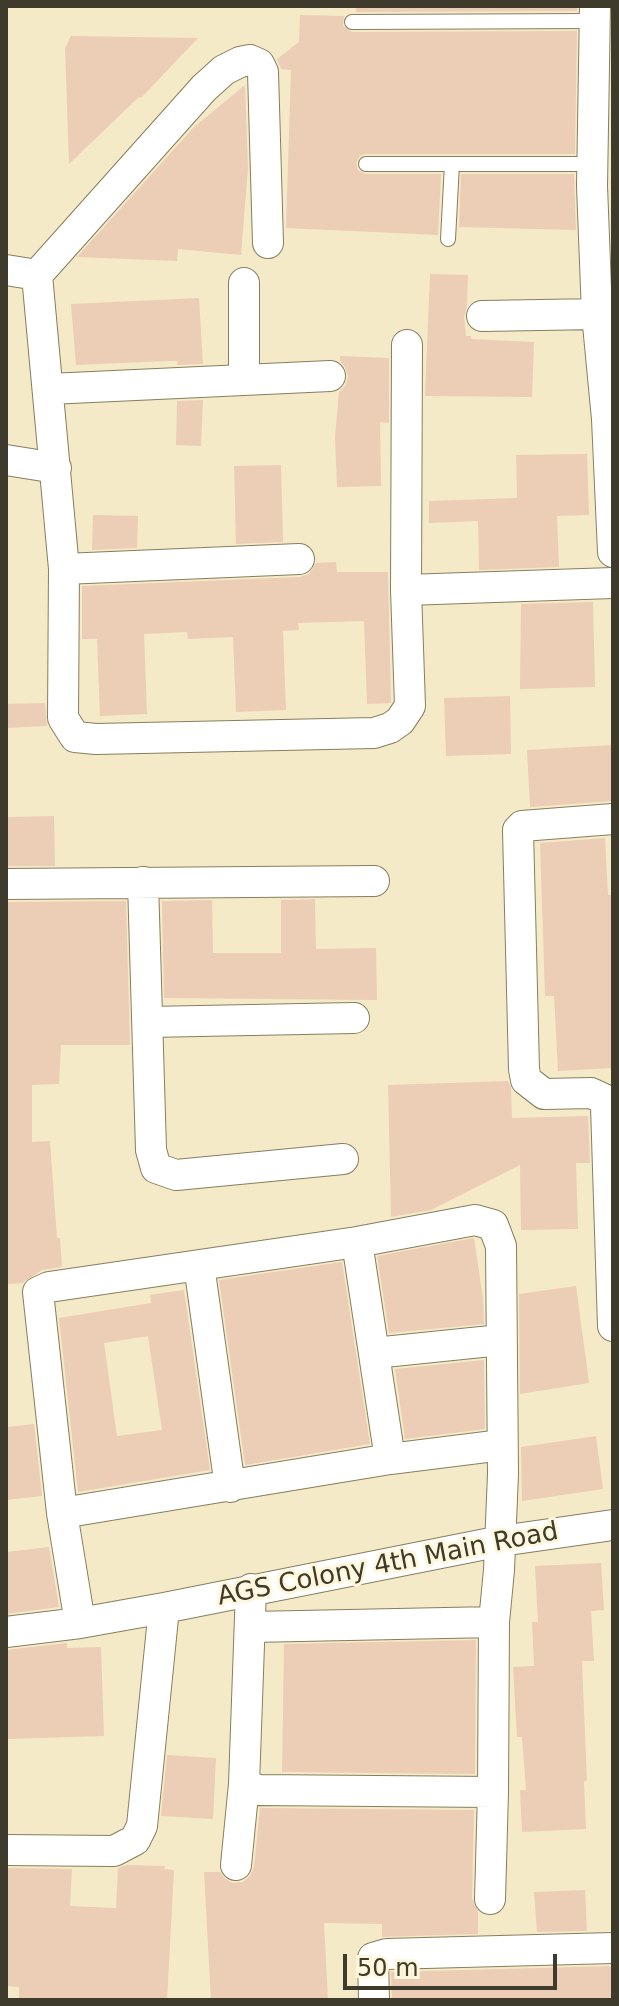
<!DOCTYPE html>
<html>
<head>
<meta charset="utf-8">
<style>
	body { margin:0 }
	#map { position:relative; width:619px; height:2006px; overflow:hidden; background:#f4eac7; font-family:"DejaVu Sans",sans-serif }
	canvas { display:block }
	.frame { position:absolute; inset:0; border:8px solid #3e3a2c; pointer-events:none }
	.scale { position:absolute; left:343px; top:1954px; width:214px; height:36px; box-sizing:border-box; border:4px solid #3e3a2c; border-top:0; padding-left:10px; font-size:24px; line-height:28px; white-space:nowrap; color:#3e3a2c; -webkit-text-stroke:6px #fff7db; paint-order:stroke }
</style>
</head>
<body>
<div id="map">
<canvas width="619" height="2006"></canvas>
<div class="frame"></div>
<div class="scale">50 m</div>
</div>
<script>
const g = document.querySelector('canvas').getContext('2d');
g.lineJoin = 'round';
function paint(path, color) { g.fillStyle = color; g.fill(path, 'evenodd'); }
const toPath = rows => new Path2D(rows.map(r => 'M' + r).join(''));
function stroke(path, color, width, dash) { g.strokeStyle = color; g.lineWidth = width; g.lineCap = dash ? 'butt' : 'round'; g.setLineDash(dash || []); g.stroke(path); }
function drawText(font, color, halo, rows, align = 'center') {
  g.font = font + ' "DejaVu Sans",sans-serif'; g.lineWidth = 6; g.setLineDash([]); g.textBaseline = 'middle'; g.strokeStyle = halo; g.fillStyle = color; for (const [text, x, y, turn = 0] of rows) {
    g.save(); g.translate(x, y); g.rotate((+turn || 0) * Math.PI / 180); g.textAlign = isNaN(turn) ? turn : align; if (halo) g.strokeText(text, 0, 0); g.fillText(text, 0, 0); g.restore();
  }
}
paint(toPath([
	[356,6,577,6,577,11,356,12],
	[300,15,344,16,343,26,352,32,577,31,575,154,365,154,360,156,356,163,358,170,365,174,441,174,438,235,286,228,291,70,281,69,277,59,299,42],
	[71,36,198,38,141,98,139,97,69,164,65,48],
	[245,85,248,168,241,255,178,249,177,261,77,257,193,128],
	[461,174,574,174,576,230,459,227],
	[430,274,468,275,467,306,464,317,466,336,471,336,471,339,534,342,532,397,425,396],
	[199,298,203,364,177,365,178,361,168,361,76,365,71,304],
	[340,356,389,358,389,423,380,422,381,486,337,487,335,437,339,392,346,385,348,376,345,367,340,361],
	[203,400,201,446,176,445,177,401],
	[587,454,589,515,557,516,559,567,479,570,478,521,429,523,429,501,517,498,516,455],
	[281,465,283,542,236,544,234,466],
	[93,515,138,516,137,548,92,550],
	[336,562,337,572,388,572,391,703,367,704,364,621,298,623,299,630,283,631,286,710,236,712,233,637,188,639,187,632,144,634,147,714,100,716,97,639,82,639,82,586,300,577,309,574,316,563],
	[593,602,595,687,520,689,521,604],
	[510,696,511,754,446,756,444,698],
	[45,703,47,726,6,728,6,704],
	[613,745,613,801,530,807,527,750],
	[54,816,55,866,6,866,6,817],
	[605,838,608,895,611,895,613,923,613,1068,558,1071,554,996,545,996,540,843],
	[315,899,316,949,376,948,377,1000,164,998,162,901,212,900,213,953,281,953,281,900],
	[126,901,130,1045,61,1045,59,1084,32,1085,32,1142,50,1141,57,1238,60,1238,62,1267,42,1270,22,1283,6,1284,6,902],
	[508,1081,511,1088,512,1118,588,1116,590,1163,576,1163,578,1229,521,1230,520,1165,431,1210,391,1217,388,1085],
	[474,1238,483,1299,484,1324,389,1333,377,1256],
	[342,1262,370,1444,245,1465,219,1280],
	[576,1286,589,1383,520,1394,519,1294],
	[184,1290,210,1470,78,1492,59,1318,151,1303,150,1295],
	[148,1336,162,1430,117,1436,104,1343],
	[484,1360,485,1429,405,1439,395,1369],
	[34,1424,42,1496,6,1500,6,1427],
	[596,1436,603,1489,522,1501,521,1447],
	[49,1547,59,1607,6,1614,6,1552],
	[601,1563,604,1610,591,1611,594,1661,582,1661,587,1781,584,1781,586,1829,522,1832,520,1790,526,1790,522,1737,517,1737,513,1667,534,1666,532,1622,538,1622,535,1566],
	[476,1640,475,1774,282,1772,284,1644],
	[67,1643,67,1648,101,1647,104,1736,6,1739,6,1650],
	[167,1755,216,1758,213,1819,161,1816],
	[260,1808,474,1810,472,1898,478,1912,478,1934,382,1937,382,1924,324,1923,328,2000,211,2000,204,1872,220,1872,225,1879,233,1883,243,1882,250,1876,254,1867],
	[127,1865,165,1866,164,1869,174,1870,167,2000,19,2000,19,1987,6,1986,6,1868,72,1869,70,1906,116,1908,118,1868],
	[585,1890,587,1931,537,1932,534,1892],
	[613,1966,613,1998,392,2000,391,1972]
]), '#eccdb6');
const lane = toPath([
	[352,22,594,21],
	[366,164,591,164],
	[448,239,452,164]
]);
const street = toPath([
	[595,6,592,186,597,314,607,419,613,552],
	[268,243,263,72,259,64,250,60,240,62,224,70,204,88,37,275,64,569,63,718,75,737,96,739,374,733,390,728,400,721,410,706,406,590,613,583],
	[6,270,37,275],
	[244,283,244,379],
	[482,316,597,314],
	[49,389,330,376],
	[6,460,56,468],
	[64,569,299,559],
	[406,590,407,345],
	[613,819,522,826,518,830,524,1069,526,1080,544,1094,591,1093,604,1099,606,1106,613,1326],
	[143,882,151,1150,156,1168,176,1175,343,1159],
	[6,884,374,881],
	[148,1022,354,1018],
	[357,1242,390,1459],
	[199,1265,230,1487],
	[374,1353,501,1340],
	[62,1513,390,1459,502,1445],
	[80,1623,62,1513,38,1292,49,1287,357,1242,475,1220,493,1225,501,1246,503,1474,499,1570,494,1622,493,1792,258,1790,244,1784,251,1589],
	[251,1627,494,1622],
	[6,1632,80,1623,164,1608,501,1541,613,1525],
	[6,1850,114,1851,135,1840,142,1826,164,1608],
	[236,1865,244,1784],
	[490,1899,493,1792],
	[374,2000,373,1958,387,1954,613,1948]
]);
stroke(lane, '#877e5f', 16);
stroke(street, '#877e5f', 32);
stroke(lane, '#fff', 14);
stroke(street, '#fff', 30);
drawText('26px', '#3e3a2c', '#fff7db', [
	["AGS Colony 4th Main Road",388,1565,-11]
]);
</script>
</body>
</html>
